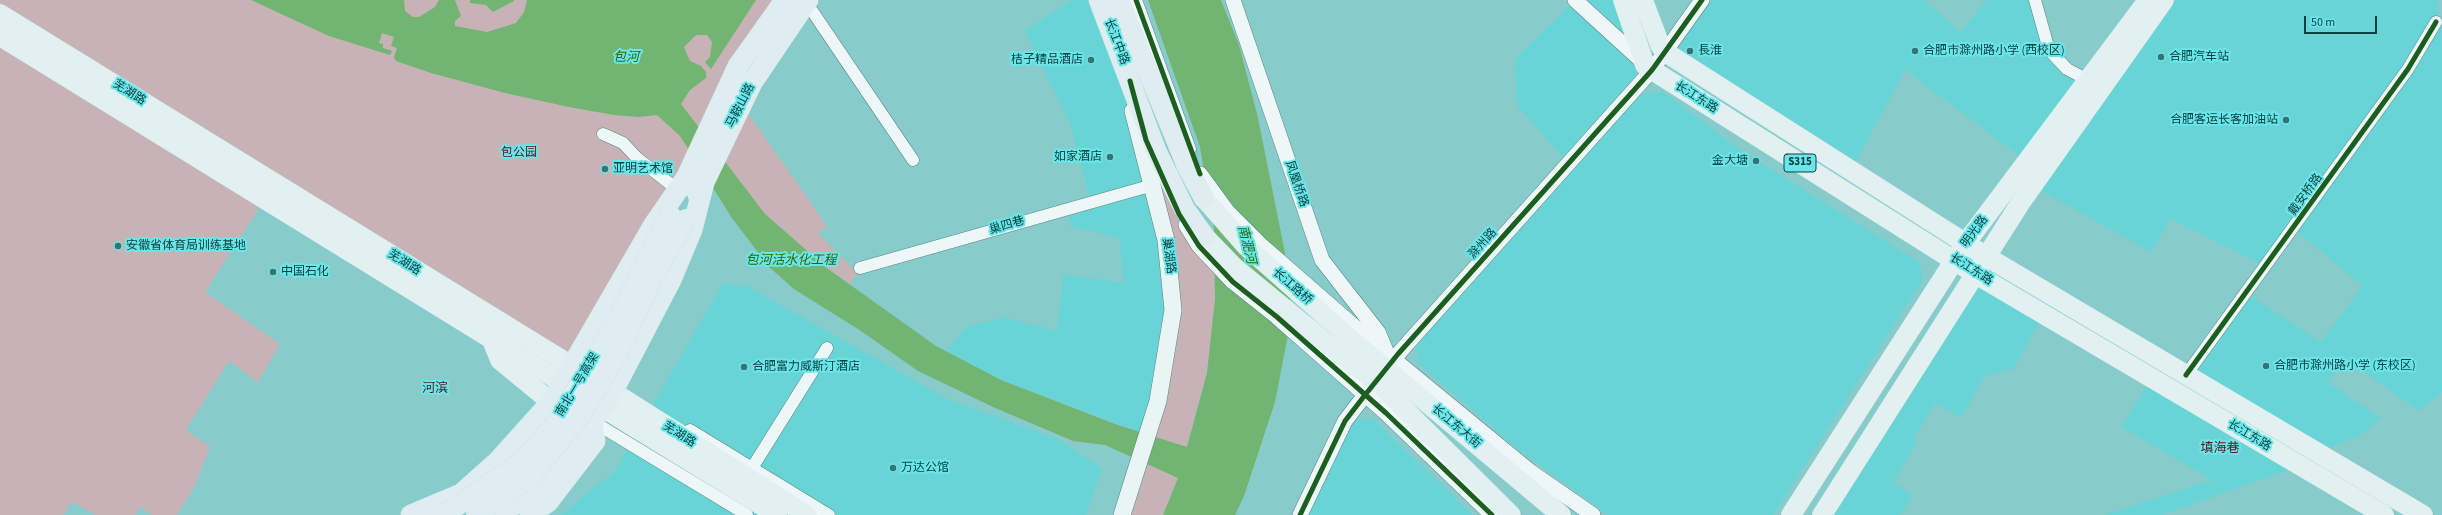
<!DOCTYPE html>
<html>
<head>
<meta charset="utf-8">
<style>
	body { margin:0 }
	#map { position:relative; width:2442px; height:515px; overflow:hidden; background:#88cbcb; font-family:"Source Sans 3",sans-serif }
	canvas { display:block }
	.scale { position:absolute; left:2304px; top:16px; width:73px; height:18px; box-sizing:border-box; border:2px solid #0a4344; border-top:0; padding-left:5px; font-size:12px; line-height:14px; white-space:nowrap; color:#0a4344; -webkit-text-stroke:3px #6be6e8; paint-order:stroke }
</style>
</head>
<body>
<div id="map">
<canvas width="2442" height="515"></canvas>
<div class="scale">50 m</div>
</div>
<script>
const g = document.querySelector('canvas').getContext('2d');
g.lineJoin = 'round';
function paint(path, color) { g.fillStyle = color; g.fill(path, 'evenodd'); }
const toPath = rows => new Path2D(rows.map(r => 'M' + r).join(''));
function stroke(path, color, width, dash) { g.strokeStyle = color; g.lineWidth = width; g.lineCap = dash ? 'butt' : 'round'; g.setLineDash(dash || []); g.stroke(path); }
function drawText(font, color, halo, rows, align = 'center') {
  g.font = font + ' "Source Sans 3","Noto Sans SC",sans-serif'; g.lineWidth = 4; g.setLineDash([]); g.textBaseline = 'middle'; g.strokeStyle = halo; g.fillStyle = color; for (const [text, x, y, turn = 0] of rows) {
    g.save(); g.translate(x, y); g.rotate((+turn || 0) * Math.PI / 180); g.textAlign = isNaN(turn) ? turn : align; if (halo) g.strokeText(text, 0, 0); g.fillText(text, 0, 0); g.restore();
  }
}
paint(toPath([
	[1071,0,1093,0,1137,127,1173,290,1158,401,1139,432,1001,380,946,351,966,327,1004,317,1057,331,1063,274,1124,283,1119,238,1071,227,1068,209,1091,202,1070,123,1025,31],
	[1575,0,1623,0,1645,65,1563,158,1517,105,1515,59],
	[1702,0,1923,0,1961,32,1986,0,2035,0,2049,50,2088,80,2027,162,1905,70,1851,171,1665,52],
	[2164,0,2439,0,2437,21,2442,18,2442,392,2419,411,2345,358,2328,383,2381,418,2360,435,2319,453,2186,375,2246,293,2321,342,2363,286,2294,229,2266,267,2170,219,2151,252,2033,186],
	[1663,92,1745,153,1919,262,1923,279,1773,515,1608,515,1519,450,1419,364,1416,346,1641,93],
	[1977,275,2044,314,2013,369,1985,376,1961,418,1935,403,1913,440,1917,443,1893,482,1913,496,1900,515,1822,515],
	[723,283,747,286,947,399,1058,439,1102,469,1086,515,560,515,614,472],
	[2152,378,2301,466,2160,515,2105,515,2212,480,2121,427],
	[1372,418,1390,436,1473,515,1307,515,1354,421]
]), '#68d4d6');
paint(toPath([
	[0,0,785,0,572,366,0,14],
	[0,36,265,199,205,292,280,344,258,382,229,361,186,430,210,447,195,486,177,515,152,515,140,507,135,515,96,515,72,502,63,515,0,515],
	[742,105,827,226,818,233,857,273,850,284,828,269,765,214,718,154],
	[1146,140,1214,263,1215,299,1207,373,1178,478,1163,515,1122,515,1139,432,1158,401,1172,327]
]), '#c7b3b6');
paint(toPath([
	[251,0,404,0,405,11,413,17,419,17,435,7,439,0,455,0,461,16,455,21,455,26,487,32,516,23,524,12,527,0,756,0,711,69,705,62,710,57,712,42,707,35,696,35,684,47,690,61,701,66,706,72,706,78,690,90,681,104,765,214,828,269,936,346,1001,380,1115,424,1187,447,1207,373,1215,299,1214,228,1200,147,1148,0,1221,0,1239,45,1258,118,1284,248,1292,314,1275,402,1244,496,1235,515,1163,515,1178,478,1105,445,1073,441,993,407,918,371,861,331,794,289,769,267,732,218,680,136,657,115,638,117,614,115,569,107,505,93,431,73,396,61,394,57,397,48,391,46,394,37,382,33,379,43,383,44,383,48,392,51,390,55,329,36],
	[470,0,514,0,514,1,493,12,486,5,470,3]
]), '#72b471');
const minor = toPath([
	[1136,0,1190,149],
	[2035,0,2049,50,2067,69,2088,80],
	[806,2,913,160],
	[603,134,623,143,637,158,678,190],
	[860,268,1153,185],
	[2186,375,2408,69,2436,22],
	[592,421,747,515],
	[690,430,829,515],
	[752,468,827,348]
]);
const tertiary = toPath([
	[1233,0,1322,260,1378,332,1386,351],
	[1575,0,1645,64],
	[1200,174,1227,211,1262,246,1363,334,1531,472,1593,515],
	[1186,225,1199,246,1233,282,1277,317,1386,413,1492,515],
	[1300,515,1345,421,1365,395,1398,354,1652,70,1702,0]
]);
const secondary = toPath([
	[1122,515,1158,401,1173,310,1166,240,1133,111]
]);
const primary = toPath([
	[1623,0,1645,65,1652,70,1977,275,2384,515],
	[1643,0,1660,45,1665,52,1987,257,2423,515],
	[0,14,572,366,807,515],
	[0,36,777,515],
	[1204,198,1246,246,1351,339,1561,515],
	[1204,236,1234,267,1347,360,1376,381,1511,515],
	[491,338,500,360,551,402],
	[1791,515,1965,244,2148,0],
	[1822,515,2021,202,2164,0]
]);
const trunk = toPath([
	[1099,0,1157,153,1184,208,1204,236],
	[1119,0,1187,166,1204,198],
	[682,187,738,66,785,0],
	[698,195,752,83,808,0],
	[411,515,461,494,498,461,551,402,653,226,688,175],
	[499,515,533,492,603,408,612,393,671,280,692,230,704,183],
	[530,515,548,502,595,441,592,421]
]);
stroke(minor, '#598485', 13);
stroke(tertiary, '#598485', 16);
stroke(secondary, '#598485', 18);
stroke(primary, '#c9e8e8', 20);
stroke(trunk, '#c9e8e8', 21);
stroke(minor, '#edf7f7', 12);
stroke(tertiary, '#edf7f7', 15);
stroke(secondary, '#e9f4f5', 17);
stroke(primary, '#e3f0f2', 19);
stroke(trunk, '#e0edf0', 20);
const trunkBridge = toPath([
	[439,515,449,511,522,462,557,422,618,319,670,214],
	[476,515,531,476,579,417,619,350,653,277,686,219]
]);
stroke(trunkBridge, '#c9e8e8', 21, []);
stroke(trunkBridge, '#e0edf0', 20);
stroke(toPath([
	[1136,0,1200,174],
	[1130,81,1146,140,1179,214,1199,246,1233,282,1277,317,1386,413,1492,515],
	[2186,375,2408,69,2436,22],
	[1300,515,1345,421,1365,395,1398,354,1652,70,1702,0]
]), '#1b5e20', 5);
for (const [x, y, r, color] of [
	[1690,51,4,"#367373"],
	[1915,51,4,"#367373"],
	[2161,57,4,"#367373"],
	[1091,60,4,"#367373"],
	[2286,120,4,"#367373"],
	[1110,157,4,"#367373"],
	[1756,161,4,"#367373"],
	[605,169,4,"#367373"],
	[118,246,4,"#367373"],
	[273,272,4,"#367373"],
	[2266,366,4,"#367373"],
	[744,367,4,"#367373"],
	[893,468,4,"#367373"]
]) { const dot = new Path2D(); dot.arc(x, y, r, 0, 2 * Math.PI); g.fillStyle = color; g.fill(dot); stroke(dot, '#6be6e8', 1.5); }
for (const [x, y, w] of [
	[1800,163,32]
]) { const box = new Path2D(); box.roundRect(x - w / 2, y - 9, w, 18, 3); g.fillStyle = '#6be6e8'; g.fill(box); stroke(box, '#0a4344', 1); }
drawText('bold 11px', '#0a4344', null, [
	["S315",1800,163]
]);
drawText('12px', '#0a4344', '#6be6e8', [
	["长江中路",1116,42,69],
	["芜湖路",129,93,32],
	["长江东路",1696,98,32],
	["马鞍山路",741,106,-63],
	["凤凰桥路",1296,184,71],
	["戴安桥路",2306,195,-54],
	["巢四巷",1007,226,-16],
	["明光路",1975,232,-54],
	["滁州路",1483,244,-48],
	["巢湖路",1168,256,82],
	["芜湖路",404,263,32],
	["长江东路",1971,270,32],
	["长江路桥",1292,287,41],
	["南北一号高架",578,385,-59],
	["长江东大街",1456,427,40],
	["芜湖路",679,435,32],
	["长江东路",2249,436,31]
]);
drawText('12px', '#0a4344', '#6be6e8', [
	["長淮",1698,51],
	["合肥市滁州路小学 (西校区)",1923,51],
	["合肥汽车站",2169,57],
	["桔子精品酒店",1083,60,"right"],
	["合肥客运长客加油站",2278,120,"right"],
	["如家酒店",1102,157,"right"],
	["金大塘",1748,161,"right"],
	["亚明艺术馆",613,169],
	["安徽省体育局训练基地",126,246],
	["中国石化",281,272],
	["合肥市滁州路小学 (东校区)",2274,366],
	["合肥富力威斯汀酒店",752,367],
	["万达公馆",901,468]
], 'left');
drawText('12px', '#5d131f', '#6be6e8', [
	["包公园",519,153]
]);
drawText('italic 13px', '#2c6800', '#6be6e8', [
	["包河",626,58],
	["南淝河",1246,245,76],
	["包河活水化工程",791,261]
]);
drawText('13px', '#5b1620', '#6be6e8', [
	["河滨",435,389],
	["填海巷",2220,449]
]);
</script>
</body>
</html>
